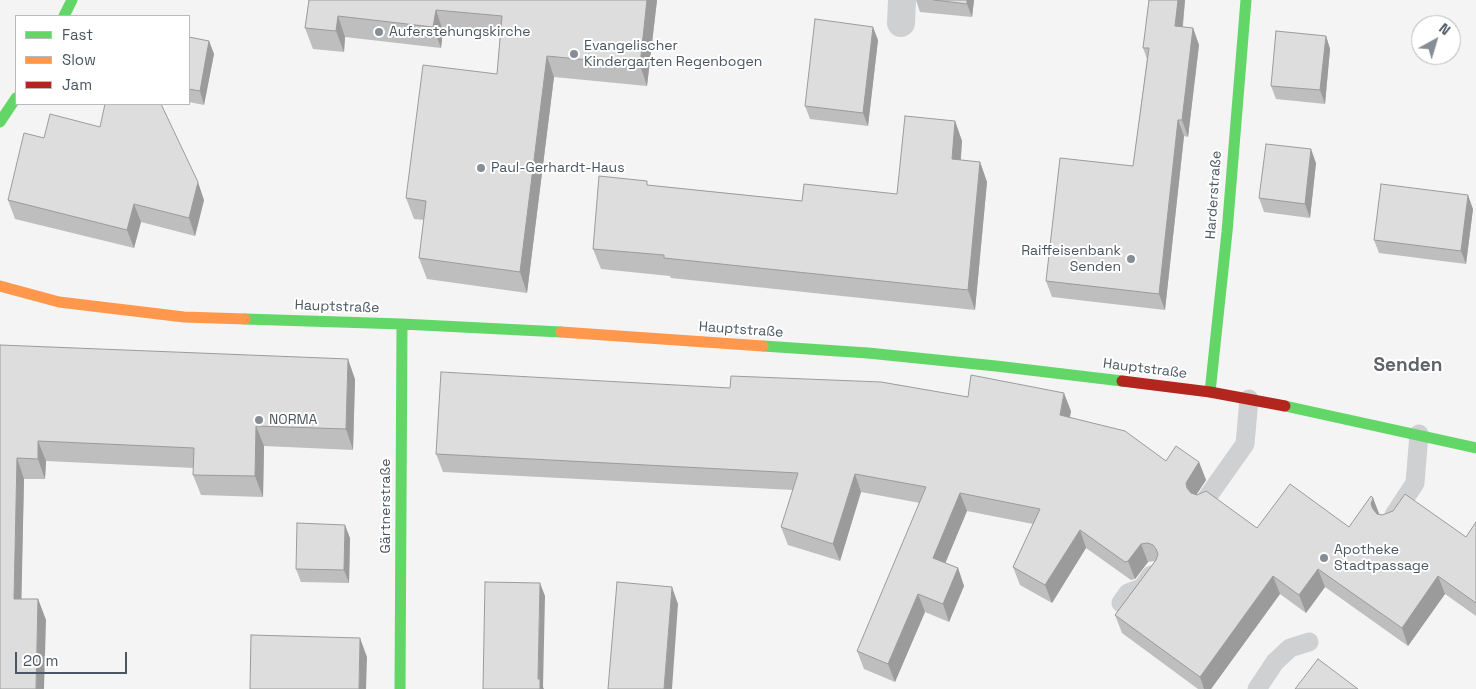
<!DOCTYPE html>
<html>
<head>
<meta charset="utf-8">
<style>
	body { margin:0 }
	#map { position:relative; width:1476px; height:689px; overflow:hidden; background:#f4f4f4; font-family:"Space Grotesk",sans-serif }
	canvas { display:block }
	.legend { position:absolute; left:15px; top:15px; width:175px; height:90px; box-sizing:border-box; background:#fff; border:1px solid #b7bbc0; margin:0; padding:6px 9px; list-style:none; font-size:15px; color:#4a5661 }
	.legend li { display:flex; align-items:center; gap:10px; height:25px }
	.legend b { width:25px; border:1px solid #b7bbc0 }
	.north { position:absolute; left:1411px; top:15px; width:50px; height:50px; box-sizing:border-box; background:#fff; border:1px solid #b7bbc0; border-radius:50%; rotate:39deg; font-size:14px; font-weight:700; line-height:20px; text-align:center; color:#4a5661 }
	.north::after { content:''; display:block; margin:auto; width:18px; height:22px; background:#868d94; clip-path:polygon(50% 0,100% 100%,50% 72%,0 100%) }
	.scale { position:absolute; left:15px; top:652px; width:112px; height:22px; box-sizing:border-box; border:2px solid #4a5661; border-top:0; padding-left:6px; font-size:15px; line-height:18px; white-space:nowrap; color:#4a5661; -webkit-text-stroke:4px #fff; paint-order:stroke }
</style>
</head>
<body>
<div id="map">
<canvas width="1476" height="689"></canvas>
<ul class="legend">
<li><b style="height:6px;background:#63d668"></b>Fast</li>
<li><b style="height:6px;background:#ff974d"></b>Slow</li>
<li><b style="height:6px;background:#b3261e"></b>Jam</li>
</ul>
<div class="north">N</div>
<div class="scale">20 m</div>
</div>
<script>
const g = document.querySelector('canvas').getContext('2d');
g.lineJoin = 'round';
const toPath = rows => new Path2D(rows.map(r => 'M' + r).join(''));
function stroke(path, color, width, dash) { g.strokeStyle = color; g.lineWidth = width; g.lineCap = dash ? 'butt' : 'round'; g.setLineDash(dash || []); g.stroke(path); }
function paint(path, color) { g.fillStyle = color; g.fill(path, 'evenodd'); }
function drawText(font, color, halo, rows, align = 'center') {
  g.font = font + ' "Space Grotesk",sans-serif'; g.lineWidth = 4; g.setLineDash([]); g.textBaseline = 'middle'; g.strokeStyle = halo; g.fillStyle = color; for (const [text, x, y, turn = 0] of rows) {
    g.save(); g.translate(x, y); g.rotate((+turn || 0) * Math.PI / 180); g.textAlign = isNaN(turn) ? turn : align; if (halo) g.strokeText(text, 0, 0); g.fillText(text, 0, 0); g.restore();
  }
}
stroke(toPath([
	[1204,502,1245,444,1249,399],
	[1394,515,1415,483,1419,434],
	[1121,603,1128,593,1142,588,1151,575],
	[1257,689,1275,662,1290,648,1309,642]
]), '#ced0d2', 19);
stroke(toPath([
	[901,23,902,0]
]), '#ced0d2', 28);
stroke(toPath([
	[64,16,72,0],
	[0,122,16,98],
	[245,319,402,324,561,332],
	[763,346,868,353,996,366,1122,381],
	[1210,392,1227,232,1246,0],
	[1285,406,1476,448],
	[400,689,402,324]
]), '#63d668', 11);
stroke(toPath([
	[0,286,59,302,184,317,245,319],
	[561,332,763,346]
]), '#ff974d', 11);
stroke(toPath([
	[1122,381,1210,392,1285,406]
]), '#b3261e', 11);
paint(toPath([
	[309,0,657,0,647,86,554,77,527,293,427,279,419,258,424,220,414,219,406,198,497,74,500,36,443,31,441,48,345,37,344,52,313,49,305,28],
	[916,0,974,0,972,17,920,12],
	[1149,0,1185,0,1183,27,1193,28,1199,45,1188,137,1184,136,1165,310,1052,297,1046,281,1133,166,1147,59,1143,48],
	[1326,36,1330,49,1325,104,1276,99,1271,86],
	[189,37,209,41,214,54,204,105,189,102],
	[878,40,868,126,810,119,805,106],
	[955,121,962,141,961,160,980,162,987,182,975,310,671,278,670,276,601,269,593,249,649,185,802,201,897,194],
	[1316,163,1310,218,1264,212,1259,198],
	[8,200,204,200,195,236,141,222,134,248,15,219],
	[1473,209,1466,264,1379,253,1374,240],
	[0,345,355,379,353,450,264,446,263,497,201,495,193,475,194,468,46,461,45,479,24,479,21,599,38,599,46,620,0,689],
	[730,388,968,397,1071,411,1070,417,1166,461,1199,462,1206,480,1196,495,1257,528,1349,527,1373,498,1379,514,1466,537,1476,522,1476,616,1445,594,1408,646,1325,587,1306,613,1280,594,1211,689,1198,689,1122,633,1115,615,1155,561,1148,562,1135,579,1131,580,1086,548,1052,603,1020,585,1013,567,1033,524,967,511,945,563,958,568,964,586,949,622,925,612,895,682,864,669,857,651,920,503,861,492,840,561,788,545,781,527,793,490,443,472,436,454],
	[350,538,349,583,301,582,296,569]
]), '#bebebf');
paint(toPath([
	[647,0,657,0,647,86,640,65],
	[967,0,974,0,972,17,967,4],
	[1178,0,1185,0,1181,42,1175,26],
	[436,10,443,31,441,48,433,27],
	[338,16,345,37,344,52,336,31],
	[873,27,878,40,868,126,863,113],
	[1193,28,1199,45,1188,137,1182,120],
	[1326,36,1330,49,1325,104,1320,90],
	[209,41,214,54,204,105,200,91],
	[547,56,554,77,527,293,520,272],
	[1178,120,1184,136,1165,310,1159,294],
	[955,121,962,141,959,179,952,159],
	[1311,149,1316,163,1310,218,1305,204],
	[980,162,987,182,975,310,968,290],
	[198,182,204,200,195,236,189,218],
	[1468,195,1473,209,1466,264,1461,251],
	[134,204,141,222,134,248,127,230],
	[348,359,355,379,353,450,346,429],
	[1064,393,1071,411,1067,432,1060,415],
	[256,426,264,446,263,497,255,476],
	[38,441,46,461,45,479,38,459],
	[17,458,24,479,21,619,14,599],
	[1199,462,1206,480,1193,500,1187,488,1186,483],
	[855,474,861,492,840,561,833,544],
	[960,493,967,511,940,576,933,558],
	[1373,498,1380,516,1378,522,1371,504],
	[345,525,350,538,349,583,344,570],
	[1080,530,1086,548,1052,603,1045,585],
	[1141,544,1148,562,1135,579,1128,561],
	[958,568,964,586,949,622,943,604],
	[1318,569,1325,587,1306,613,1299,595],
	[1273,576,1280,594,1211,689,1204,689,1200,677],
	[1438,576,1445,594,1408,646,1402,628],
	[540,583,545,596,543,687,544,689,540,689,538,679],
	[672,587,678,604,672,689,664,689],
	[918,594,925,612,895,682,888,664],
	[38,599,46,620,44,689,36,689],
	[360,638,367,657,366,689,359,689]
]), '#9b9b9b');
const building = toPath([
	[309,0,647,0,640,65,547,56,520,272,419,258,426,201,406,198,423,65,497,74,502,16,436,10,433,27,338,16,336,31,305,28,309,0],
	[934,0,967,0,967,4,934,0],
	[1149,0,1178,0,1175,26,1193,28,1182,120,1178,120,1159,294,1046,281,1060,158,1133,166,1149,48,1143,48,1149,0],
	[815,19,873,27,863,113,805,106,815,19],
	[1276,31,1326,36,1320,90,1271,86,1276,31],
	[189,37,209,41,200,91,189,89,189,37],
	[105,104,161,104,198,182,189,218,134,204,127,230,8,200,24,133,44,138,50,114,100,127,105,104],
	[905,116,955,121,952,159,980,162,968,290,664,258,664,255,593,249,599,176,647,181,647,185,802,201,804,184,897,194,905,116],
	[1266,144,1311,149,1305,204,1259,198,1266,144],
	[1381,184,1468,195,1461,251,1374,240,1381,184],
	[0,345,348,359,346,429,256,426,255,476,193,475,194,448,38,441,38,459,17,458,14,599,38,599,36,689,0,689,0,345],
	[441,372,730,388,731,376,881,382,968,397,971,375,1064,393,1060,415,1125,431,1166,461,1176,446,1199,462,1186,483,1187,488,1191,493,1197,495,1206,491,1257,528,1290,484,1349,527,1371,496,1373,498,1371,504,1373,509,1377,514,1382,515,1393,511,1405,494,1466,537,1476,522,1476,603,1438,576,1402,628,1318,569,1299,595,1273,576,1200,677,1115,615,1156,560,1158,554,1156,549,1153,545,1148,543,1141,544,1128,561,1125,562,1080,530,1045,585,1013,567,1040,509,960,493,933,558,958,568,943,604,918,594,888,664,857,651,926,487,855,474,833,544,781,527,798,473,436,454,441,372],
	[297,523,345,525,344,570,296,569,297,523],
	[485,582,540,583,538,679,540,679,540,689,483,689,485,582],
	[617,582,672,587,664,689,608,689,617,582],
	[251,635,360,638,359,689,250,689,251,635],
	[1318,659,1358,689,1295,689,1318,659]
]);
paint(building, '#ddddde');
stroke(building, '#9b9b9b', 1);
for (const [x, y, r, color] of [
	[379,32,5,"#868d94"],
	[574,54,5,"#868d94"],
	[481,168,5,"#868d94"],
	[1131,259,5,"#868d94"],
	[259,420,5,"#868d94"],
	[1324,558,5,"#868d94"]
]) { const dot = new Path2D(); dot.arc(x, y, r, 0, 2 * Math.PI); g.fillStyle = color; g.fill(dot); stroke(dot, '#fff', 2); }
drawText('14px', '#4a5661', '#fff', [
	["Auferstehungskirche",389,32],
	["Evangelischer",584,46],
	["Kindergarten Regenbogen",584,62],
	["Paul-Gerhardt-Haus",491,168],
	["Raiffeisenbank",1121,251,"right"],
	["Senden",1121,267,"right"],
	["NORMA",269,420],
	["Apotheke",1334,550],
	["Stadtpassage",1334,566]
], 'left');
drawText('14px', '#4a5661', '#fff', [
	["Harderstraße",1214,195,-86],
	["Hauptstraße",337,307,2],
	["Hauptstraße",741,330,4],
	["Hauptstraße",1145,369,7],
	["Gärtnerstraße",386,506,-90]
]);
drawText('bold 19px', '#5f6368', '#fff', [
	["Senden",1408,366]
]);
</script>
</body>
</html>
